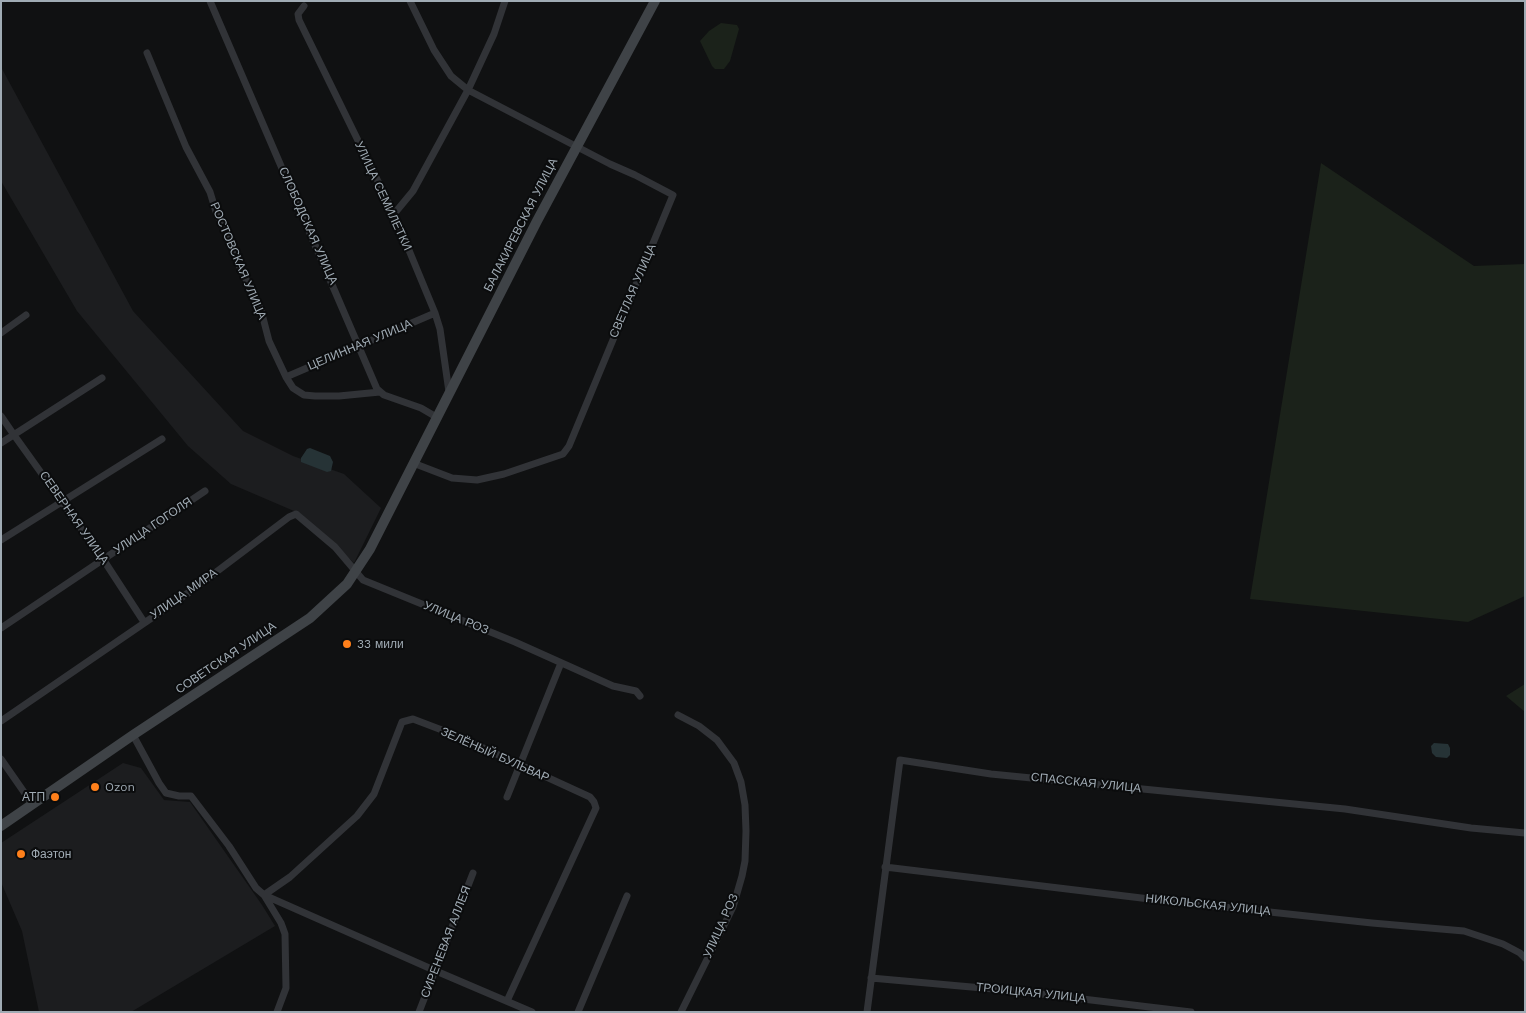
<!DOCTYPE html>
<html>
<head>
<meta charset="utf-8">
<style>
	body { margin:0 }
	#map { position:relative; width:1526px; height:1013px; overflow:hidden; background:#101112; font-family:"Work Sans",sans-serif }
	canvas { display:block }
	.frame { position:absolute; inset:0; border:2px solid #a0abb4; pointer-events:none }
</style>
</head>
<body>
<div id="map">
<canvas width="1526" height="1013"></canvas>
<div class="frame"></div>
</div>
<script>
const g = document.querySelector('canvas').getContext('2d');
g.lineJoin = 'round';
function paint(path, color) { g.fillStyle = color; g.fill(path, 'evenodd'); }
const toPath = rows => new Path2D(rows.map(r => 'M' + r).join(''));
function stroke(path, color, width, dash) { g.strokeStyle = color; g.lineWidth = width; g.lineCap = dash ? 'butt' : 'round'; g.setLineDash(dash || []); g.stroke(path); }
function drawText(font, color, halo, rows, align = 'center') {
  g.font = font + ' "Work Sans",sans-serif'; g.lineWidth = 4; g.setLineDash([]); g.textBaseline = 'middle'; g.strokeStyle = halo; g.fillStyle = color; for (const [text, x, y, turn = 0] of rows) {
    g.save(); g.translate(x, y); g.rotate((+turn || 0) * Math.PI / 180); g.textAlign = isNaN(turn) ? turn : align; if (halo) g.strokeText(text, 0, 0); g.fillText(text, 0, 0); g.restore();
  }
}
paint(toPath([
	[1,67,133,311,243,431,293,456,344,474,381,508,354,563,301,514,231,484,188,446,77,311,1,181],
	[123,763,141,768,164,800,190,802,262,905,275,926,131,1012,39,1012,22,931,1,882,1,843]
]), '#1c1d1f');
paint(toPath([
	[721,23,737,25,739,29,730,61,724,69,715,69,712,66,700,41,709,31],
	[1321,163,1474,266,1525,264,1525,596,1468,622,1250,599],
	[1525,684,1525,712,1506,696]
]), '#1b221a');
paint(toPath([
	[310,448,330,456,333,462,331,471,327,472,301,462,301,458,307,449],
	[1434,743,1448,744,1450,748,1450,755,1447,758,1436,757,1432,753,1431,746]
]), '#263336');
stroke(toPath([
	[210,1,377,389,384,395,421,408,438,418],
	[410,1,434,50,451,76,468,90,610,164,635,175,673,195,569,446,563,454,504,474,477,480,452,478,413,463],
	[304,6,298,14,299,20,394,214,435,313,440,329,449,392],
	[147,53,186,147,210,192,217,215,226,229,239,265,261,310,269,341,286,377,293,388,304,395,315,396,339,396,380,392],
	[394,214,413,191,468,90,494,34,505,1],
	[1,333,26,315],
	[286,377,435,313],
	[1,416,14,435,103,559,144,622],
	[1,443,102,378],
	[1,540,162,439],
	[1,628,205,491],
	[678,715,699,726,717,740,734,763,741,782,745,805,746,831,745,861,742,876,733,907,681,1012],
	[1,721,191,591,289,517,296,514,335,547,363,580,515,642,613,686,636,691,640,696],
	[133,735,159,783,166,793,179,796,191,796,229,846,256,888,264,895,436,971,532,1012],
	[1,759,33,805],
	[507,797,561,663],
	[885,867,1158,900,1372,923,1464,931,1503,944,1520,953,1525,958],
	[871,978,1016,991,1191,1012],
	[277,1012,286,988,285,934,281,923,264,895,290,877,357,816,374,794,402,722,413,719,455,735,590,797,594,802,596,808,507,1001],
	[419,1012,473,873],
	[578,1012,627,896],
	[867,1012,900,760,991,774,1345,809,1471,828,1525,833]
]), '#313337', 7);
stroke(toPath([
	[1,826,133,735,310,618,347,584,370,549,537,221,655,1]
]), '#3f4347', 10);
for (const [x, y, r, color] of [
	[347,644,5,"#ff801b"],
	[95,787,5,"#ff801b"],
	[55,797,5,"#ff801b"],
	[21,854,5,"#ff801b"]
]) { const dot = new Path2D(); dot.arc(x, y, r, 0, 2 * Math.PI); g.fillStyle = color; g.fill(dot); stroke(dot, '#0b0c0d', 2); }
drawText('12px', '#a0abb4', '#0b0c0d', [
	["УЛИЦА СЕМИЛЕТКИ",383,196,65],
	["БАЛАКИРЕВСКАЯ УЛИЦА",521,225,-63],
	["СЛОБОДСКАЯ УЛИЦА",308,226,66],
	["РОСТОВСКАЯ УЛИЦА",238,261,67],
	["СВЕТЛАЯ УЛИЦА",633,291,-67],
	["ЦЕЛИННАЯ УЛИЦА",360,345,-23],
	["СЕВЕРНАЯ УЛИЦА",74,518,55],
	["УЛИЦА ГОГОЛЯ",153,526,-34],
	["УЛИЦА МИРА",184,594,-35],
	["УЛИЦА РОЗ",456,618,22],
	["СОВЕТСКАЯ УЛИЦА",226,658,-34],
	["ЗЕЛЁНЫЙ БУЛЬВАР",495,755,24],
	["СПАССКАЯ УЛИЦА",1086,783,6],
	["НИКОЛЬСКАЯ УЛИЦА",1208,905,6],
	["УЛИЦА РОЗ",721,926,-66],
	["СИРЕНЕВАЯ АЛЛЕЯ",446,942,-69],
	["ТРОИЦКАЯ УЛИЦА",1031,993,6]
]);
drawText('12px', '#a0abb4', '#0b0c0d', [
	["33 мили",357,644],
	["Ozon",105,787],
	["АТП",45,797,"right"],
	["Фаэтон",31,854]
], 'left');
</script>
</body>
</html>
